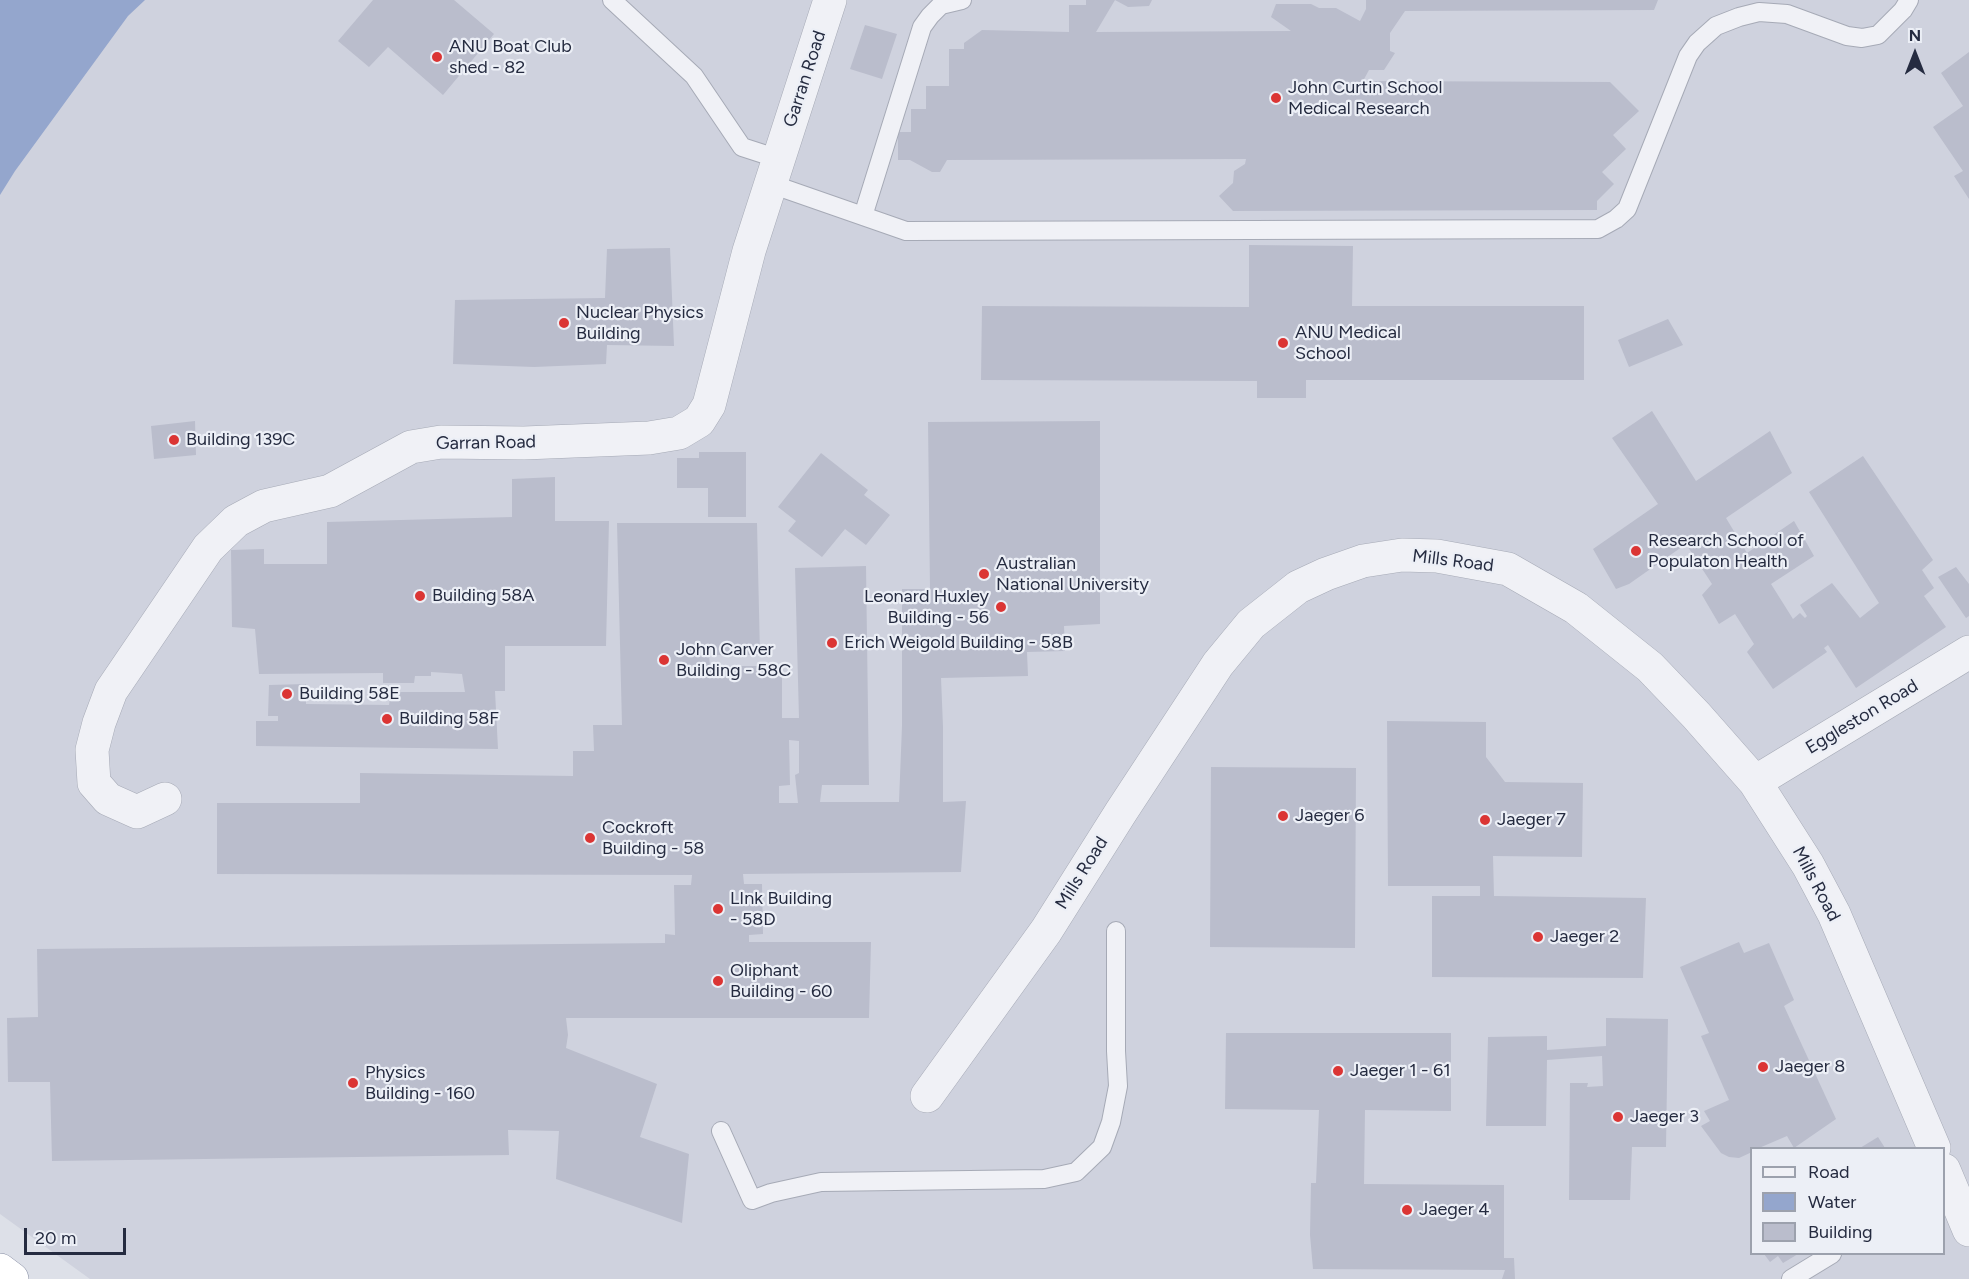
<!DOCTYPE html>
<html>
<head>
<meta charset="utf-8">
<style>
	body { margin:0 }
	#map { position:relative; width:1969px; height:1279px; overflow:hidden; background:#dde0e8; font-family:Figtree,sans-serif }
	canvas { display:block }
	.legend { position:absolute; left:1750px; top:1147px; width:195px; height:108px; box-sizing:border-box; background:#eceff6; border:2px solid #9ca1ad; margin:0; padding:8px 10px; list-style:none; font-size:18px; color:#252b40 }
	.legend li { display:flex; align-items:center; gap:12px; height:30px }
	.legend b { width:30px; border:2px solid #9ca1ad }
	.north { position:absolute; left:1885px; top:24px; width:60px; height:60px; -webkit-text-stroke:4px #eceff6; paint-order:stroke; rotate:0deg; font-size:16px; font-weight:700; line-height:24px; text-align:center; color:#252b40 }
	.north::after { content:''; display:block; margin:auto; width:21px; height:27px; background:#252b40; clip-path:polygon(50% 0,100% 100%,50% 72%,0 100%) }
	.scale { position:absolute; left:24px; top:1228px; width:102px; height:27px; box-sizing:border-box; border:3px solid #252b40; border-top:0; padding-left:8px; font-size:18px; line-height:21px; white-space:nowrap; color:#252b40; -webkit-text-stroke:4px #eceff6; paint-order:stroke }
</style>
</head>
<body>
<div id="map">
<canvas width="1969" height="1279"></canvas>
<ul class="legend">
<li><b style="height:8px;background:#f0f1f6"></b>Road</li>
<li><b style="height:16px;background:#94a6cd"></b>Water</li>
<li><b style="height:16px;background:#babdcc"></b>Building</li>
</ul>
<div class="north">N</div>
<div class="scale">20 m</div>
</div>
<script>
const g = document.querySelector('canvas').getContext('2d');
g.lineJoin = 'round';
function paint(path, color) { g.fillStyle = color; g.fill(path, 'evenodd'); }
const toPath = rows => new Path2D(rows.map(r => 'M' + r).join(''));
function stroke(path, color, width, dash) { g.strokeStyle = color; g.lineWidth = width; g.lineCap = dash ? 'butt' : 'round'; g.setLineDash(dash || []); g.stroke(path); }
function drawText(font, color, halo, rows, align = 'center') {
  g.font = font + ' Figtree,sans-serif'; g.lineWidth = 4.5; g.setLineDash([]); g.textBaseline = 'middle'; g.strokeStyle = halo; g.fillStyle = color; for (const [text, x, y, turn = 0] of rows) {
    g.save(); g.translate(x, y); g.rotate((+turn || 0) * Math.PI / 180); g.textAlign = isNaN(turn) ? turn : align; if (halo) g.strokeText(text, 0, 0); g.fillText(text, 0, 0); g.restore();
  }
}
paint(toPath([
	[0,0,1969,0,1969,1279,90,1279,0,1214],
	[1752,1148,1944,1148,1944,1254,1752,1254]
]), '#cfd2de');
paint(toPath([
	[0,0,145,0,128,16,15,171,0,195]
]), '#94a6cd');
paint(toPath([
	[373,0,454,0,494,34,443,95,388,47,369,67,338,41],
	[1086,0,1152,0,1149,6,1128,7,1115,0,1096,32,1291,31,1271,17,1276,4,1311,4,1319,8,1336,8,1360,21,1366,9,1366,0,1658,0,1654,10,1405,11,1390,33,1390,51,1395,53,1384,70,1369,70,1363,81,1610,82,1639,111,1613,135,1626,149,1602,172,1614,184,1597,201,1597,210,1233,211,1219,196,1233,183,1234,171,1245,164,1246,159,947,160,940,172,932,172,910,160,898,160,898,132,911,132,911,109,926,109,926,86,949,86,949,49,964,49,964,43,982,30,1069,32,1069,5,1086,5],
	[865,25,897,34,882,79,850,69],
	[1969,52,1969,199,1954,176,1963,171,1933,127,1963,106,1941,73],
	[1249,245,1353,246,1352,306,1584,306,1584,380,1306,380,1306,398,1257,398,1257,381,981,380,982,306,1249,307],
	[670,248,674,346,607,345,606,364,534,367,453,364,455,300,605,298,607,249],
	[1668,319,1683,345,1629,367,1618,340],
	[1652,411,1696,481,1770,431,1792,473,1726,518,1747,553,1794,521,1814,556,1771,584,1793,619,1800,613,1805,618,1807,616,1800,605,1832,583,1860,618,1879,603,1809,492,1863,456,1933,560,1922,570,1934,588,1924,596,1946,627,1856,688,1828,645,1824,648,1827,652,1773,689,1747,652,1754,644,1735,614,1719,624,1702,595,1712,584,1686,544,1629,584,1616,589,1593,549,1658,504,1612,438],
	[195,421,196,455,154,459,151,426],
	[1100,421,1100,624,1064,626,1065,651,1027,652,1028,676,941,678,943,727,943,802,966,801,961,872,743,874,744,884,762,884,763,934,749,935,749,942,871,942,869,1018,566,1018,568,1035,566,1048,657,1084,640,1137,689,1154,682,1223,556,1179,559,1131,508,1130,509,1155,52,1161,50,1082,8,1082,7,1018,38,1017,37,949,665,943,665,934,675,935,674,885,691,885,692,875,217,874,217,803,360,803,360,773,573,776,573,751,594,751,593,725,622,725,617,523,757,523,760,655,709,655,710,666,782,666,782,718,799,718,795,568,866,566,869,785,822,785,820,802,899,802,902,726,902,589,930,589,928,422],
	[789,740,799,741,799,773,795,775,798,803,779,803,779,786,790,785],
	[699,452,746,452,746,517,708,517,708,488,677,488,677,458,699,458],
	[821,453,868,490,864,495,890,515,866,545,845,529,822,557,788,531,796,521,778,507],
	[555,477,555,521,609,521,606,646,505,646,505,691,495,691,498,749,256,746,256,721,278,721,278,716,268,716,269,685,306,684,306,704,389,705,391,692,465,692,462,674,431,672,431,676,415,676,414,683,383,683,383,673,259,674,255,629,232,627,231,550,264,549,264,564,327,564,327,522,512,517,512,479],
	[1956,567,1969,584,1969,616,1966,618,1938,577],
	[1387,721,1486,722,1486,757,1505,782,1583,783,1582,857,1493,856,1494,896,1646,898,1643,978,1432,977,1432,896,1480,896,1480,886,1388,886],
	[1211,767,1356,768,1355,948,1210,947],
	[1739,942,1744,953,1769,943,1794,1000,1784,1006,1836,1119,1794,1148,1787,1136,1759,1148,1752,1148,1752,1152,1739,1158,1729,1157,1721,1153,1701,1126,1710,1121,1704,1111,1729,1100,1701,1036,1709,1033,1680,967],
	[1606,1018,1668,1019,1666,1147,1632,1147,1630,1200,1569,1200,1570,1083,1588,1083,1587,1087,1603,1086,1602,1056,1547,1060,1546,1126,1486,1126,1488,1037,1547,1036,1547,1050,1606,1046],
	[1226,1033,1451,1033,1451,1111,1365,1110,1364,1184,1504,1185,1504,1258,1514,1258,1515,1279,1502,1279,1505,1270,1313,1269,1310,1235,1311,1183,1316,1183,1319,1110,1225,1109],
	[1878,1137,1885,1148,1860,1148],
	[1764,1254,1798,1254,1783,1263,1778,1256,1770,1262]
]), '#babdcc');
const lane = toPath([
	[612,0,694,76,742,147,779,159],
	[771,184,906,231,1598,229,1616,219,1627,209,1688,56,1697,43,1716,26,1739,17,1759,12,1787,14,1847,36,1862,38,1878,35,1903,10,1909,0],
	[863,216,922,27,930,16,941,5,962,0],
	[721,1131,752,1200,771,1193,821,1182,1044,1179,1076,1172,1102,1147,1111,1122,1118,1086,1116,1051,1116,931],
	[1791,1279,1832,1254]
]);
const street = toPath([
	[1755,782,1969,652],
	[165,799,137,812,108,799,94,783,92,750,99,723,111,691,208,548,236,521,264,506,330,491,411,447,441,442,524,443,649,438,679,433,699,421,709,405,749,251,830,0],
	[927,1096,1046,931,1121,812,1218,664,1251,624,1298,587,1326,574,1363,561,1402,555,1437,556,1508,569,1576,608,1650,667,1696,715,1755,782,1808,865,1834,914,1934,1148],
	[1944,1170,1969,1230]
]);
const highway = toPath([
	[0,1270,12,1279]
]);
stroke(lane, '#a6aab6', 20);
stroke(street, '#a6aab6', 34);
stroke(highway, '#838aa0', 34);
stroke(lane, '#f0f1f6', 18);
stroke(street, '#f0f1f6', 33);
stroke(highway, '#fff', 33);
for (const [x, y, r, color] of [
	[437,57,6,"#db3534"],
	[1276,98,6,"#db3534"],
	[564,323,6,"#db3534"],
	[1283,343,6,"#db3534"],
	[174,440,6,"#db3534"],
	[1636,551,6,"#db3534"],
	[984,574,6,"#db3534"],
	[420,596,6,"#db3534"],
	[1001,607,6,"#db3534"],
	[832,643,6,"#db3534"],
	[664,660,6,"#db3534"],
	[287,694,6,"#db3534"],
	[387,719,6,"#db3534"],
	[1283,816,6,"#db3534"],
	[1485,820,6,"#db3534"],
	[590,838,6,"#db3534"],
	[718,909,6,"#db3534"],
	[1538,937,6,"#db3534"],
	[718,981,6,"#db3534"],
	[1763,1067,6,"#db3534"],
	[1338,1071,6,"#db3534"],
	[353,1083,6,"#db3534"],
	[1618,1117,6,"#db3534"],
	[1407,1210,6,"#db3534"]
]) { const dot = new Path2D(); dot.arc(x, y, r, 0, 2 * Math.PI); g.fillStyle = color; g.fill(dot); stroke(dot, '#eceff6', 2); }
drawText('18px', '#252b40', '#eceff6', [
	["ANU Boat Club",449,47],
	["shed - 82",449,68],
	["John Curtin School",1288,88],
	["Medical Research",1288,109],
	["Nuclear Physics",576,313],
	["Building",576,334],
	["ANU Medical",1295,333],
	["School",1295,354],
	["Building 139C",186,440],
	["Research School of",1648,541],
	["Populaton Health",1648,562],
	["Australian",996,564],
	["National University",996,585],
	["Building 58A",432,596],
	["Leonard Huxley",989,597,"right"],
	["Building - 56",989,618,"right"],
	["Erich Weigold Building - 58B",844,643],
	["John Carver",676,650],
	["Building - 58C",676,671],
	["Building 58E",299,694],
	["Building 58F",399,719],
	["Jaeger 6",1295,816],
	["Jaeger 7",1497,820],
	["Cockroft",602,828],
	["Building - 58",602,849],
	["LInk Building",730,899],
	["- 58D",730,920],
	["Jaeger 2",1550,937],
	["Oliphant",730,971],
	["Building - 60",730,992],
	["Jaeger 8",1775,1067],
	["Jaeger 1 - 61",1350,1071],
	["Physics",365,1073],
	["Building - 160",365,1094],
	["Jaeger 3",1630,1117],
	["Jaeger 4",1419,1210]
], 'left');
drawText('18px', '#252b40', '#eceff6', [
	["Garran Road",805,79,-72],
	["Garran Road",486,443,-1],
	["Mills Road",1453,561,7],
	["Eggleston Road",1862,717,-31],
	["Mills Road",1082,873,-58],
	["Mills Road",1816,884,62]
]);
</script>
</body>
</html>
